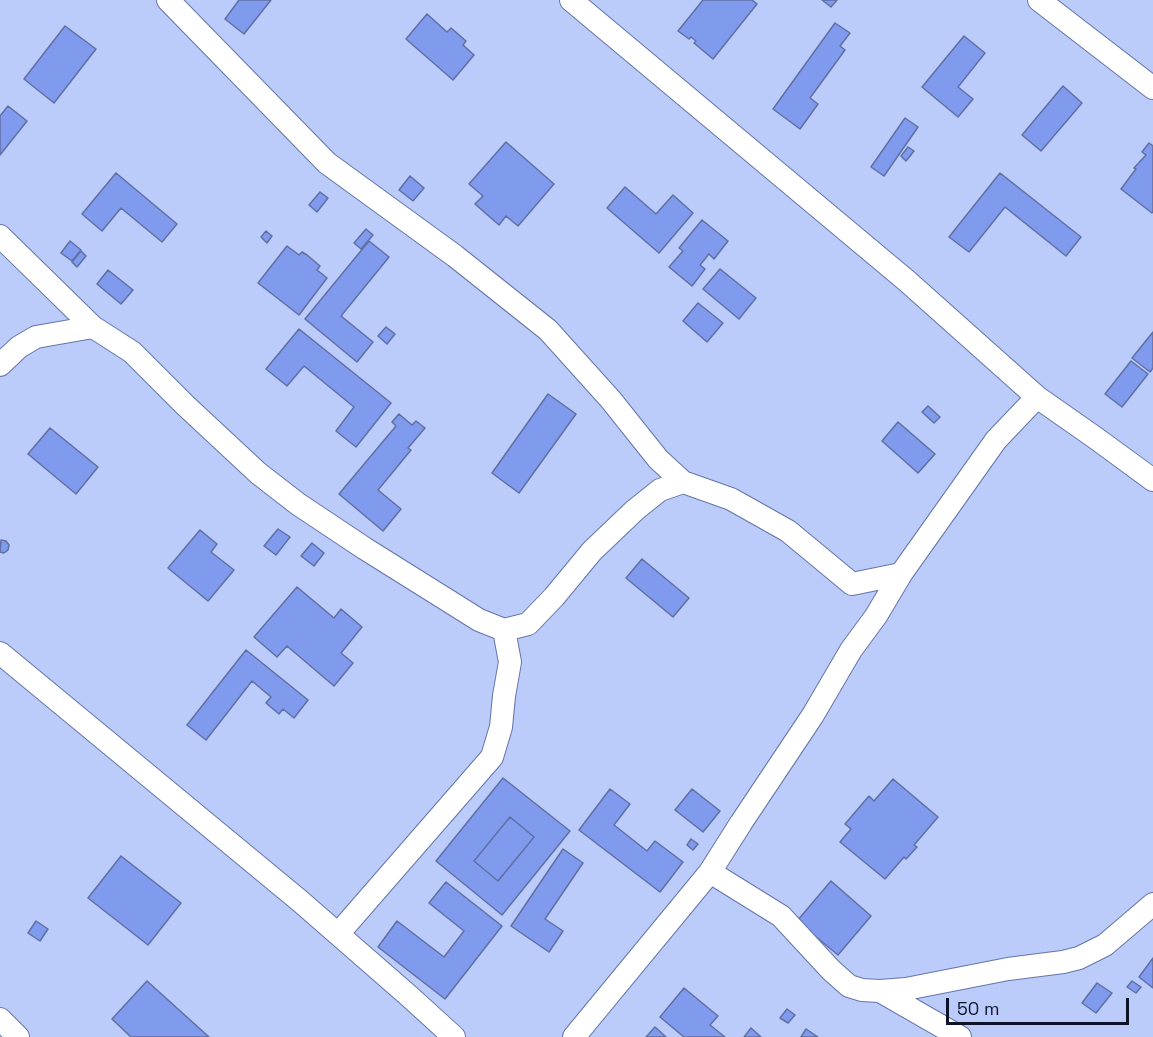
<!DOCTYPE html>
<html>
<head>
<meta charset="utf-8">
<style>
	body { margin:0 }
	#map { position:relative; width:1153px; height:1037px; overflow:hidden; background:#bbcbfa; font-family:"Space Grotesk",sans-serif }
	canvas { display:block }
	.scale { position:absolute; left:946px; top:998px; width:183px; height:27px; box-sizing:border-box; border:3px solid #0d1327; border-top:0; padding-left:8px; font-size:18px; line-height:21px; white-space:nowrap; color:#0d1327; -webkit-text-stroke:4px #bbcbfa; paint-order:stroke }
</style>
</head>
<body>
<div id="map">
<canvas width="1153" height="1037"></canvas>
<div class="scale">50 m</div>
</div>
<script>
const g = document.querySelector('canvas').getContext('2d');
g.lineJoin = 'round';
function paint(path, color) { g.fillStyle = color; g.fill(path, 'evenodd'); }
const toPath = rows => new Path2D(rows.map(r => 'M' + r).join(''));
function stroke(path, color, width, dash) { g.strokeStyle = color; g.lineWidth = width; g.lineCap = dash ? 'butt' : 'round'; g.setLineDash(dash || []); g.stroke(path); }
const building = toPath([
	[239,0,271,0,244,34,225,19,239,0],
	[703,0,752,0,757,4,713,59,694,43,696,41,691,37,689,39,678,31,703,0],
	[822,0,837,0,831,7,822,0],
	[427,14,447,32,451,28,466,41,463,45,474,55,453,80,406,39,427,14],
	[835,23,850,33,840,46,845,50,810,98,818,104,800,129,773,109,835,23],
	[65,26,96,49,54,103,24,79,65,26],
	[964,36,985,53,958,87,973,99,958,117,922,87,964,36],
	[1063,86,1082,103,1041,151,1022,135,1063,86],
	[8,106,27,121,0,155,0,116,8,106],
	[905,118,918,127,884,176,871,167,905,118],
	[506,142,554,184,518,226,506,216,499,225,475,204,483,196,469,184,506,142],
	[1149,143,1153,146,1153,211,1152,213,1121,189,1136,169,1134,168,1146,155,1142,152,1149,143],
	[908,147,914,151,906,161,901,156,908,147],
	[116,173,177,224,162,242,121,208,102,231,82,214,116,173],
	[1000,173,1081,237,1066,256,1005,207,969,252,949,237,1000,173],
	[410,176,424,188,413,201,399,190,410,176],
	[625,187,656,214,673,195,693,213,659,253,607,208,625,187],
	[320,192,328,198,317,212,309,205,320,192],
	[702,220,728,241,714,259,709,254,700,265,705,269,692,286,669,267,683,251,679,248,702,220],
	[366,229,373,235,361,249,354,243,366,229],
	[266,231,272,236,267,243,261,237,266,231],
	[70,241,81,250,72,261,61,253,70,241],
	[369,241,389,257,341,316,373,342,357,362,305,319,369,241],
	[287,246,299,255,302,252,307,255,320,266,317,270,327,278,299,315,258,283,287,246],
	[81,251,86,256,77,267,72,262,81,251],
	[720,269,756,298,739,319,703,289,720,269],
	[108,270,133,290,121,304,97,284,108,270],
	[698,303,723,323,707,342,683,321,698,303],
	[386,327,395,334,387,344,378,336,386,327],
	[299,329,391,403,356,447,336,431,354,407,304,366,287,386,266,369,299,329],
	[1153,332,1153,368,1150,372,1132,358,1153,332],
	[1131,361,1148,374,1122,407,1105,394,1131,361],
	[548,394,576,414,519,493,492,473,548,394],
	[928,406,940,417,934,423,922,412,928,406],
	[399,414,412,425,416,421,425,428,408,448,411,450,378,490,401,509,383,531,339,494,396,426,392,422,399,414],
	[898,422,935,454,918,473,882,441,898,422],
	[50,428,98,467,76,494,28,454,50,428],
	[278,529,290,537,276,555,264,546,278,529],
	[200,530,217,544,211,552,234,570,208,601,168,568,200,530],
	[1,540,6,541,9,545,8,550,4,553,0,552,1,540],
	[312,543,324,553,314,566,301,556,312,543],
	[642,559,689,598,673,617,626,578,642,559],
	[297,587,334,618,341,609,362,627,341,653,353,663,334,686,287,646,277,657,254,637,297,587],
	[246,650,308,700,294,718,283,709,279,714,266,703,271,697,252,681,206,740,187,725,246,650],
	[503,778,570,831,502,915,436,861,503,778],
	[510,817,534,837,498,881,474,861,510,817],
	[893,779,938,817,914,845,917,847,906,859,904,857,885,879,840,842,851,829,845,824,869,796,874,801,893,779],
	[610,789,630,804,614,825,647,851,655,841,683,862,660,892,579,830,610,789],
	[692,789,720,811,703,832,675,810,692,789],
	[510,817,534,837,498,881,474,861,510,817],
	[691,839,698,844,693,850,687,845,691,839],
	[563,849,583,863,545,919,563,931,549,952,511,926,563,849],
	[121,856,181,903,148,945,88,898,121,856],
	[831,881,871,916,838,955,797,921,831,881],
	[446,882,502,926,445,999,378,947,397,921,444,957,464,931,429,903,446,882],
	[36,921,48,929,40,941,28,933,36,921],
	[1153,958,1153,988,1139,977,1153,958],
	[147,981,209,1037,131,1037,112,1019,147,981],
	[1132,981,1141,987,1136,993,1127,987,1132,981],
	[1097,983,1112,993,1096,1013,1082,1003,1097,983],
	[684,988,718,1016,710,1025,725,1037,684,1037,660,1017,684,988],
	[787,1009,795,1015,788,1023,780,1018,787,1009],
	[655,1027,666,1037,646,1037,655,1027],
	[751,1028,761,1037,744,1037,751,1028],
	[806,1029,818,1037,801,1037,806,1029]
]);
paint(building, '#809aee');
stroke(building, '#5f70a4', 1.5);
const minor = toPath([
	[168,0,327,163,455,256,548,330,611,400,658,459,683,482],
	[571,0,907,281,1037,397,1097,439,1153,480],
	[1039,0,1153,88],
	[0,236,93,327,132,352,185,405,258,473,298,504,364,548,479,620,504,630,528,624,554,597,592,551,635,510,660,490,683,482,731,499,788,531,852,584,901,574],
	[0,365,19,347,36,337,93,327],
	[0,653,300,901,409,996,454,1037],
	[710,872,781,916,831,970,849,986,862,990,880,991,906,989,1008,969,1063,962,1079,958,1105,945,1153,904],
	[338,934,492,757,501,727,504,696,510,662,504,630],
	[880,991,960,1037],
	[0,1019,18,1037],
	[574,1037,710,872,741,823,813,715,851,650,876,616,901,574,996,440,1037,397]
]);
stroke(minor, '#6475aa', 24);
stroke(minor, '#fff', 22);
</script>
</body>
</html>
